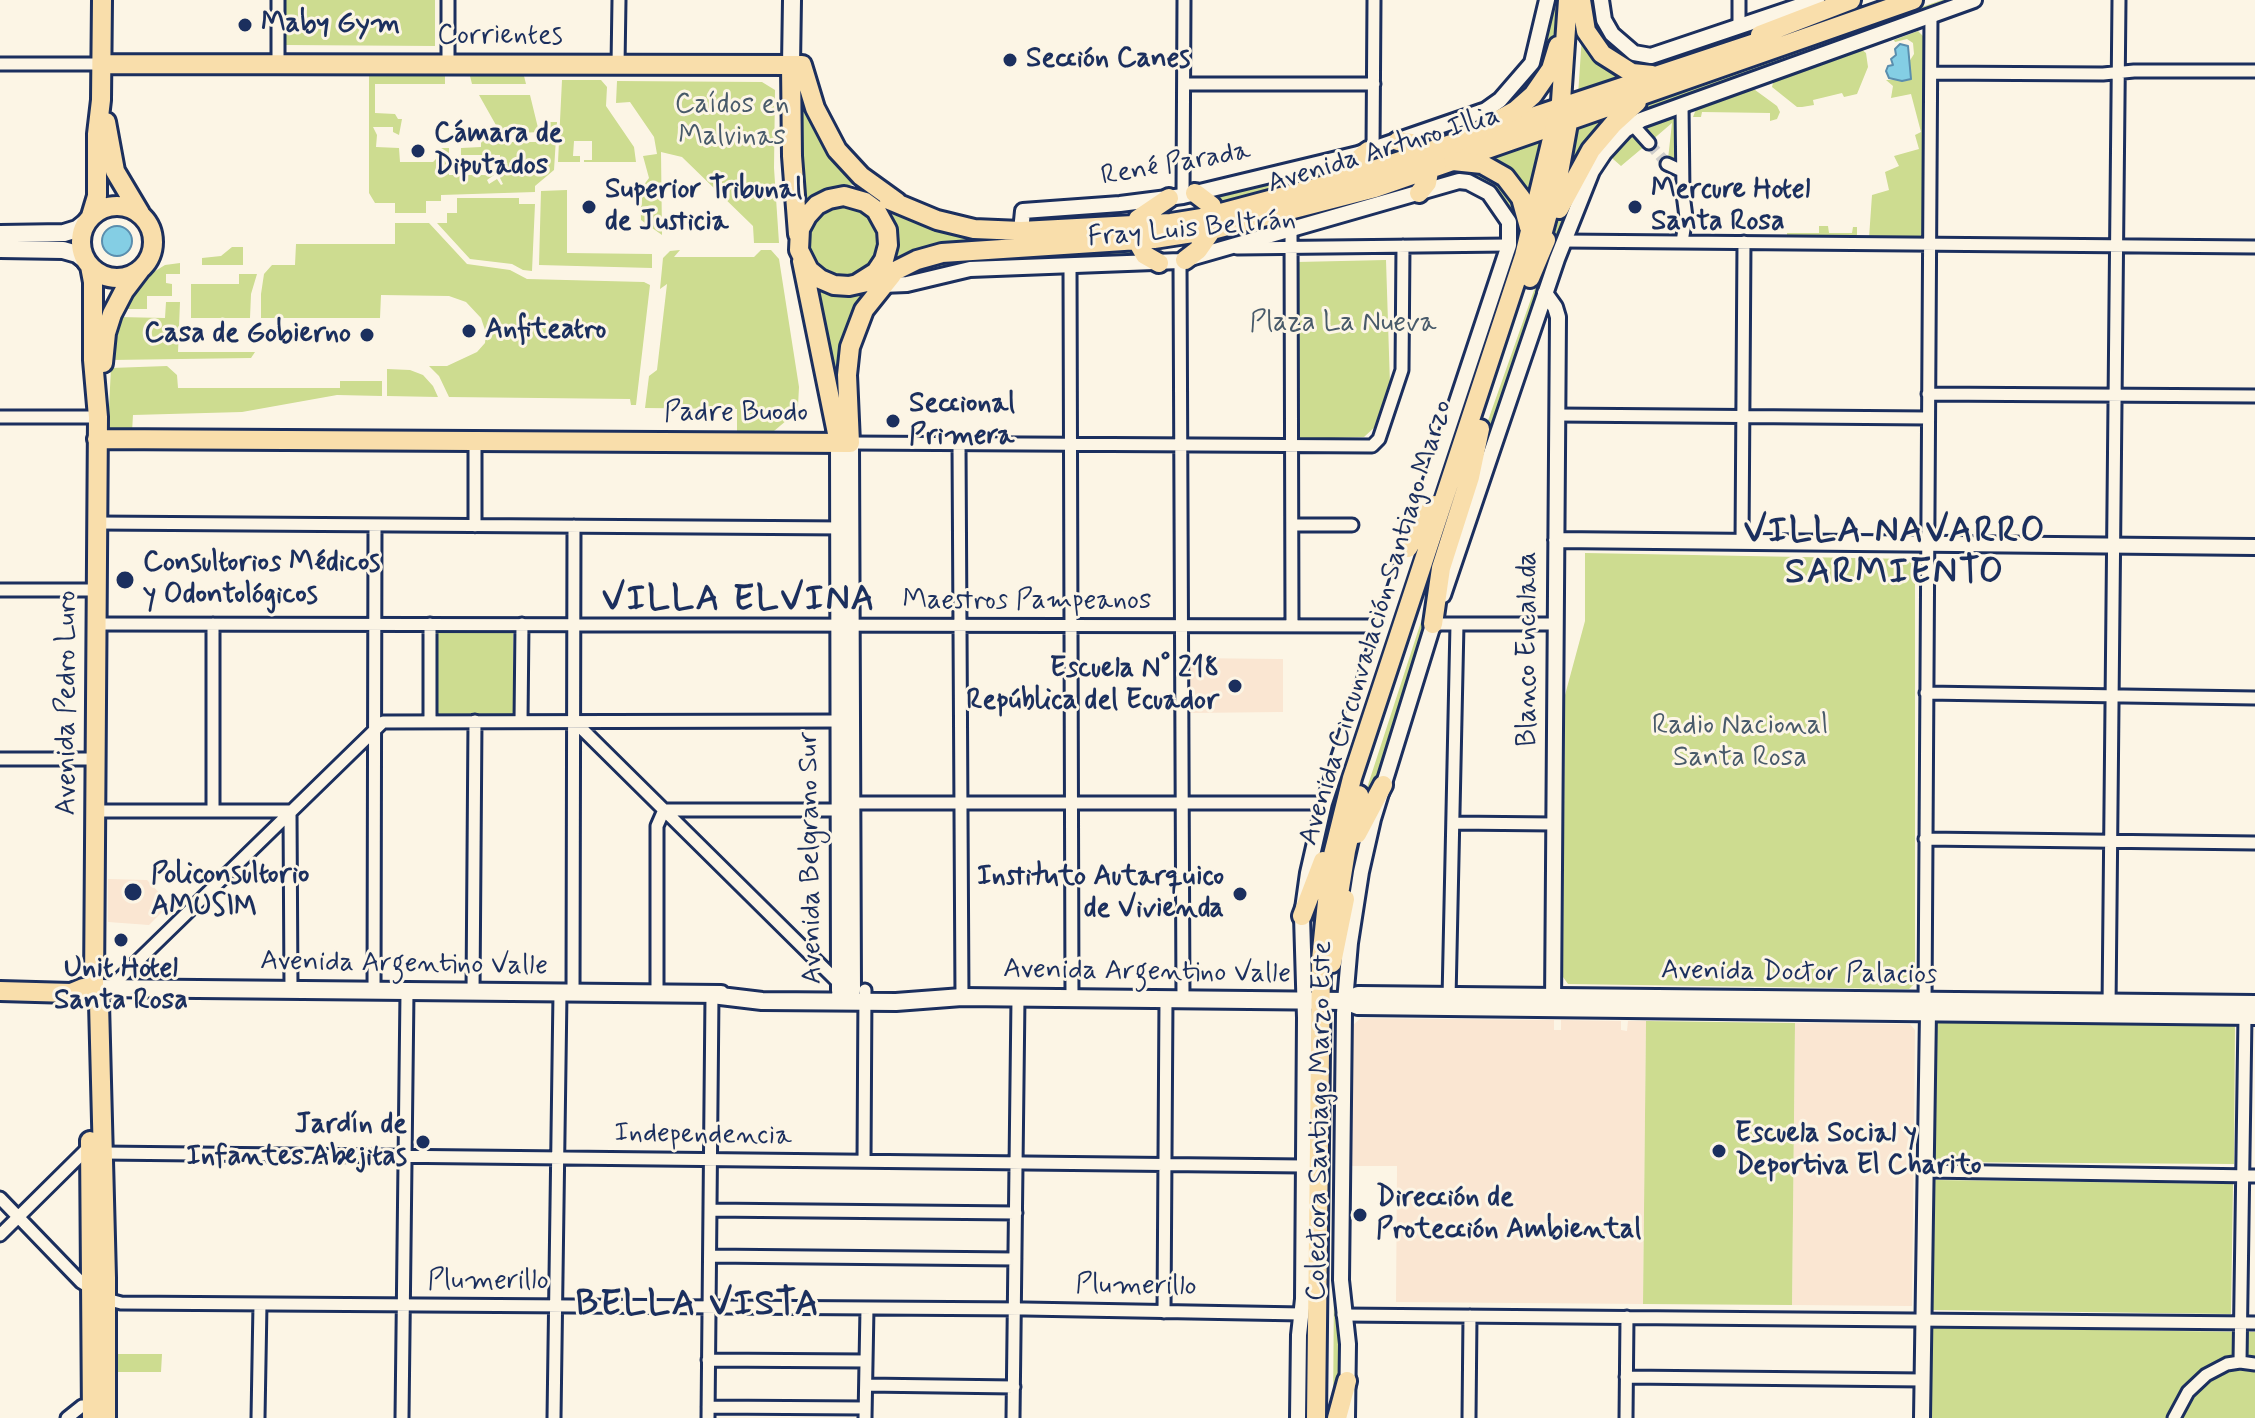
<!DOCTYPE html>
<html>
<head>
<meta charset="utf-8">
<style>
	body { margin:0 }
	canvas { display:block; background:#fcf5e5 }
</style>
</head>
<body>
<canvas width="2255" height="1418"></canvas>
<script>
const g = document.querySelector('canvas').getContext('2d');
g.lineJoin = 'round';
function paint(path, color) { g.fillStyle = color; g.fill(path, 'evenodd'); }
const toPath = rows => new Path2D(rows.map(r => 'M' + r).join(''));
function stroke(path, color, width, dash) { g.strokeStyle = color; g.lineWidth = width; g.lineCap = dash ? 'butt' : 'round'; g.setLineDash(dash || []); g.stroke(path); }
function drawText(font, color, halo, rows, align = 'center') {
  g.font = font + ' Mynerve,sans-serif'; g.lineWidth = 6; g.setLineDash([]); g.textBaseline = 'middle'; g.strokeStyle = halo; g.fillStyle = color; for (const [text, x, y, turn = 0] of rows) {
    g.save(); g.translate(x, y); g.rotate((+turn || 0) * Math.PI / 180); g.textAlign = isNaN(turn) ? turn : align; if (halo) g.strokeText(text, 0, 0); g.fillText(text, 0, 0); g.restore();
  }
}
paint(toPath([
	[1188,658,1283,659,1283,712,1188,713],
	[108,879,147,880,170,904,149,925,108,922],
	[1361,1018,1554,1020,1554,1030,1561,1030,1561,1020,1621,1021,1621,1030,1627,1031,1628,1021,1646,1021,1643,1304,1396,1302,1397,1166,1352,1166,1353,1025],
	[1795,1023,1910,1024,1915,1030,1912,1306,1792,1305]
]), '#fae6d2');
paint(toPath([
	[286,0,435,0,435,46,286,45],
	[1552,0,1561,0,1558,22,1552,50,1539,79,1503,115,1428,145,1416,139,1484,116,1530,74],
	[1585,0,1595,0,1598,21,1604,34,1610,42,1630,56,1833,0,1724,48,1667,68,1640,70,1597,39],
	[1942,0,1958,0,1638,114,1624,123,1589,166,1554,247,1444,568,1472,482,1485,429,1561,214,1585,166,1622,122,1636,109,1656,99],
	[1918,31,1923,36,1923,40,1927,41,1925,235,1920,239,1869,238,1872,195,1889,190,1885,172,1899,166,1894,156,1919,149,1915,135,1921,132,1911,94,1891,98,1893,86,1886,80,1911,79,1909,62,1914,54,1913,43,1907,39,1895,42,1894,40],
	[1582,35,1633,79,1578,96],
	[1857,49,1861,49,1866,53,1868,67,1857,94,1844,97,1842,93,1813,100,1814,105,1802,107,1797,107,1772,87,1774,79],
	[369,76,445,76,445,84,375,84,375,113,395,114,398,119,402,119,399,135,393,132,393,127,373,127,377,135,376,147,399,148,400,162,433,162,436,159,436,148,449,148,449,175,494,175,487,180,489,184,497,179,501,185,503,184,500,178,500,155,461,155,461,148,481,147,481,135,492,135,497,142,540,142,549,132,549,122,557,122,554,170,535,186,535,192,441,195,441,201,426,201,426,213,395,213,395,203,375,203,369,193],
	[470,76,524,76,526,84,472,84],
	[562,80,601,80,607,87,606,106,634,147,636,162,584,162,584,160,592,160,592,141,574,141,573,156,580,156,580,162,558,162],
	[798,80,809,116,822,141,856,184,829,188,805,201,799,159],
	[617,81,762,82,775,90,774,168,779,243,754,243,753,226,682,157,661,152,662,235,641,220,640,190,649,178,643,156,657,154,654,137,630,102,616,103],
	[1751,87,1777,106,1780,112,1777,119,1770,121,1770,113,1702,112,1701,117,1693,117,1697,107],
	[479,95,530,95,539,132,501,134],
	[1622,107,1559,194,1575,123],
	[1677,113,1678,162,1676,164,1668,159,1672,123,1651,141,1645,130,1647,123],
	[1550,133,1532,202,1479,159],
	[1633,135,1646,145,1621,166,1613,159,1613,151,1627,136],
	[1348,162,1336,175,1221,205,1206,194],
	[1466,164,1504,183,1524,224,1484,365,1460,414,1428,502,1518,234,1515,225,1491,189,1432,183,1440,173],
	[1422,178,1417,187,1203,253,1215,237],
	[567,190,567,253,652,254,652,268,539,265,541,191],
	[457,198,519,198,519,204,535,204,532,271,523,270,512,264,470,259,437,223,447,223,447,213,457,213],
	'808 241a36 36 0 1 1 72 0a36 36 0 1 1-72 0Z',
	[891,208,919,222,1126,232,944,244,919,250,893,262,896,230],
	[395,223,429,223,467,264,510,270,527,279,644,282,650,285,636,405,631,405,630,399,449,397,439,376,429,366,447,366,477,352,485,343,486,333,481,318,466,302,449,296,381,295,380,318,261,318,261,294,264,274,272,265,295,265,296,244,395,244],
	[1819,226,1828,226,1829,233,1852,233,1853,227,1857,227,1857,237,1787,237,1787,233,1819,233],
	[1129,246,1144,259,902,280,935,261],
	[232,247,243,247,243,265,202,265,202,258,221,256],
	[680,250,674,257,754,257,761,250,771,250,779,259,799,387,798,406,793,415,774,431,737,434,737,409,645,408,649,376,657,370,667,284,660,289,663,258,670,251],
	[1386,260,1390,385,1377,425,1364,437,1300,439,1297,262],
	[180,263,180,274,166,274,166,283,172,284,172,296,147,296,147,309,122,309,144,278,165,265],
	[239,274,257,274,251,294,250,318,191,318,191,284,239,284],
	[819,289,834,294,860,293,862,295,844,338,839,385,837,387,816,290],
	[166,302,180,302,178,352,255,352,251,358,111,360,111,347,119,317,165,318],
	[167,366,177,375,178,388,340,388,340,381,382,381,382,396,337,395,242,412,133,415,132,432,111,431,108,427,111,368],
	[387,369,410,370,423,375,433,386,438,397,387,396],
	[1428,521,1363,725,1344,767,1315,875,1322,829,1410,558],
	[1585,553,1910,559,1915,565,1915,983,1909,989,1568,984,1563,977,1565,695,1585,621],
	[1433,585,1426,627,1379,779,1360,820,1366,791],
	[436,633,513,633,513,716,436,716],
	[1935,1019,2235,1022,2234,1164,1934,1162],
	[1338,1021,1335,1296,1342,1340,1342,1369,1333,1415,1336,1023],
	[1646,1021,1795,1023,1792,1305,1643,1304],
	[1935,1180,2233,1184,2231,1314,1933,1310],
	[1932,1328,2255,1332,2255,1418,1931,1418],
	[116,1354,162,1354,161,1372,116,1372]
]), '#cddc90');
const water = toPath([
	[1900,44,1908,46,1911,79,1902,81,1889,78,1886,71,1888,66,1893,65,1891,59,1896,55,1895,49,1900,44],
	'102 241a15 15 0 1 1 30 0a15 15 0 1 1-30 0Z'
]);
paint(water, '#84cee4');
stroke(water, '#5a8eae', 2);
stroke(toPath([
	[1649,143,1667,164]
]), '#cfcdca', 11, [11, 5.5]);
const minor = toPath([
	[1739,0,1739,27],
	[0,64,102,64],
	[278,65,278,0],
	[448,65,448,0],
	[618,65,619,0],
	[1931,73,2103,74,2134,71,2255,71],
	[1184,84,1374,84],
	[1682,105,1683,194,1686,217,1682,242],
	[1632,124,1649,143],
	[1373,150,1374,0],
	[1667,164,1682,171],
	[1183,196,1184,0],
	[1291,230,1292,626],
	[1564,241,2255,247],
	[1237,248,1509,245],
	[1180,261,1183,1000],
	[1070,266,1072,998],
	[1928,394,2255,396],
	[1557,415,1928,418],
	[0,417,98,417],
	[475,441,475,526],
	[850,443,1372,446,1379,439,1402,370,1403,246],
	[959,444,962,997],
	[97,523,846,528],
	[1292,525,1352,525],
	[1742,542,1744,242],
	[0,590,97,590],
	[96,624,1383,626],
	[213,624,213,811],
	[1433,624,1555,624],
	[1926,693,2255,698],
	[430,721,430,624],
	[521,721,522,624],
	[574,721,840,984],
	[0,759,96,759],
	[664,810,839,810,851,803,1324,803],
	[96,811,290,811,291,990],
	[1453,823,1554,824],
	[1925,839,2255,843],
	[110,988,383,722,844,721],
	[374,991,375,525],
	[473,992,475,721],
	[573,993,574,526],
	[657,994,657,826,664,810],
	[1449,999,1457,624],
	[1925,1004,1931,15],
	[2109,1007,2119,0],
	[103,1153,1303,1166],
	[864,1161,865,990],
	[1926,1171,2255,1176],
	[0,1198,81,1282,110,1300,121,1303,1025,1309,1302,1314],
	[710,1210,1016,1213],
	[0,1235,90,1146],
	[710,1256,1015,1259],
	[1164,1312,1166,999],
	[1343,1315,2255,1323],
	[708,1360,866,1361],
	[2240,1362,2245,1016],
	[1626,1377,1923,1380],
	[866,1385,1014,1387],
	[708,1407,865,1408],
	[67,1418,82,1406,87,1407,92,1413],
	[258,1418,260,1304],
	[402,1418,407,992],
	[554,1418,560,993],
	[708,1418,712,995],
	[865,1418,867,1308],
	[1013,1418,1018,998],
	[1469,1418,1470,1316],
	[1626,1418,1627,1317],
	[2174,1418,2188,1392,2206,1375,2227,1364,2240,1362,2255,1364]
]);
const tertiary = toPath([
	[1601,0,1604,20,1612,34,1634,53,1651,56,1817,0],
	[1021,231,1023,211,1120,204,1183,196,1358,154,1486,110,1500,100,1532,63,1547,0],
	[882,285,907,284,970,269,1180,261,1459,181,1468,182,1489,193,1509,222,1509,245,1324,803,1308,873,1302,916,1305,1018,1303,1299,1299,1335,1298,1418],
	[1545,293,1555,307,1558,317,1553,1005],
	[1556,540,2255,547],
	[1443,595,1557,259,1592,171,1604,153,1625,130,1641,120,1974,0],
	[1347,1418,1348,1344,1341,1280,1344,1013,1350,943,1361,872,1373,819,1436,615],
	[1922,1418,1928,1012]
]);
const secondary = toPath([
	[791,65,792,0],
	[0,234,64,233,77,229,87,221],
	[0,249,63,250,77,254,86,261],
	[839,443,840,990,841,997,846,1001],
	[94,988,721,994],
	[712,995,762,1001,896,1002,962,997,1345,1001,1358,1006,2255,1016],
	[846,1001,852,990,850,443],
	[1345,1001,1358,995,2255,1004]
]);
const primary = toPath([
	[102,64,802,65,815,108,837,150,861,176,897,202],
	[791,65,792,156,798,234],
	[106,122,115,171,140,213],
	[1398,141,1411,143,1431,160,1427,183,1419,193],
	[1337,178,1368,151],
	[889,200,937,220,974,229,1021,231,1171,223,1202,218,1337,182,1559,108],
	'81 242a36 36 0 1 1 72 0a36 36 0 1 1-72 0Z',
	[91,216,97,196,97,134,101,100,102,0],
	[1185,260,1198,250,1212,230,1214,222,1212,206,1195,193],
	[802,261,839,443],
	[1159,263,1145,255,1132,232,1138,219,1169,198],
	[90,266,93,282,93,360,98,417,94,988,99,1003,106,1278,106,1418],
	[857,284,876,272,884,260,888,245,887,230,876,210,865,202,844,196,829,199,817,205,807,216,800,229,799,250,809,270,820,279,834,285,849,286,867,282,877,280,917,260,942,253,1154,239,1212,230,1375,188,1556,125],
	[103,363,106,333,112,314,124,291,140,270],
	[97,439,850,443,847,375,850,347,864,310,892,275],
	[0,991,71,993,83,988,94,988],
	[90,1141,92,1418]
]);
const trunk = toPath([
	[1581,0,1586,31,1602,54,1632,73,1652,75],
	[1760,35,1851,0],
	[1559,108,1773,37],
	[1562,123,1913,0],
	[1460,141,1516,110,1533,95,1551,69,1558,46],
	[1453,161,1482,164,1505,177,1521,198,1529,227],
	[1559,209,1591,150,1614,123,1637,102],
	[1538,250,1559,173,1570,112],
	[1530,278,1546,240],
	[1408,548,1433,505],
	[1433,624,1441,568,1470,477,1480,429],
	[1357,834,1383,785],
	[1337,907,1346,851,1359,795],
	[1302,916,1323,861],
	[1332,963,1345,899],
	[1316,1418,1321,960,1331,863,1352,778,1524,256,1561,101,1568,0],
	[1337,1418,1347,1381]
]);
stroke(minor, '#1b2f5e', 17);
stroke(tertiary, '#1b2f5e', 20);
stroke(secondary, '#1b2f5e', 22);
stroke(primary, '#1b2f5e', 24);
stroke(trunk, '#1b2f5e', 24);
stroke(minor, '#fcf5e5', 11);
stroke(tertiary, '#fcf5e5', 14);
stroke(secondary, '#fcf5e5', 16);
stroke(primary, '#f9deab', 18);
stroke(trunk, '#f9deab', 18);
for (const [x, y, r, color] of [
	[245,25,8,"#1b2f5e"],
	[1010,60,8,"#1b2f5e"],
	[418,151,8,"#1b2f5e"],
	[589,207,8,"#1b2f5e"],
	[1635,207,8,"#1b2f5e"],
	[469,331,8,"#1b2f5e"],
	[367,335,8,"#1b2f5e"],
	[893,421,8,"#1b2f5e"],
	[125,580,10,"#1b2f5e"],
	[1235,686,8,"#1b2f5e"],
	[133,892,10,"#1b2f5e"],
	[1240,894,8,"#1b2f5e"],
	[121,940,8,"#1b2f5e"],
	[423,1142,8,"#1b2f5e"],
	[1719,1151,8,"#1b2f5e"],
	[1360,1215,8,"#1b2f5e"]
]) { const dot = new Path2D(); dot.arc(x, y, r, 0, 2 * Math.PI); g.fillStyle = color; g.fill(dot); stroke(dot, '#fcf5e5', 3); }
drawText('bold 28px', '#1b2f5e', '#fcf5e5', [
	["Maby Gym",261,25],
	["Sección Canes",1026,60],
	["Cámara de",434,135],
	["Diputados",434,167],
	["Superior Tribunal",605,191],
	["de Justicia",605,223],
	["Mercure Hotel",1651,191],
	["Santa Rosa",1651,223],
	["Anfiteatro",485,331],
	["Casa de Gobierno",351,335,"right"],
	["Seccional",909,405],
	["Primera",909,437],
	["Consultorios Médicos",143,564],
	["y Odontológicos",143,596],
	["Escuela N° 218",1219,670,"right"],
	["República del Ecuador",1219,702,"right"],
	["Policonsultorio",151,876],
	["AMUSIM",151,908],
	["Instituto Autarquico",1224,878,"right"],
	["de Vivienda",1224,910,"right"],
	["Unit Hotel",121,970,"center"],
	["Santa Rosa",121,1002,"center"],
	["Jardín de",407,1126,"right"],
	["Infantes Abejitas",407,1158,"right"],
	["Escuela Social y",1735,1135],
	["Deportiva El Charito",1735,1167],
	["Dirección de",1376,1199],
	["Protección Ambiental",1376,1231]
], 'left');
drawText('28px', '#1b2f5e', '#fcf5e5', [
	["Corrientes",500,37],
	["Avenida Arturo Illia",1384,151,-17],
	["René Parada",1176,165,-10],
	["Fray Luis Beltrán",1192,230,-5],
	["Padre Buodo",736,414],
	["Maestros Pampeanos",1027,602],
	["Avenida Circunvalación Santiago Marzo",1377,623,-73],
	["Blanco Encalada",1529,649,-90],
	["Avenida Pedro Luro",68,703,-90],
	["Avenida Belgrano Sur",812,858,-91],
	["Avenida Argentino Valle",404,965,1],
	["Avenida Argentino Valle",1147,973,1],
	["Avenida Doctor Palacios",1799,974,1],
	["Colectora Santiago Marzo Este",1321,1121,-89],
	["Independencia",703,1136,1],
	["Plumerillo",488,1282],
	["Plumerillo",1136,1287,1]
]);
drawText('28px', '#485a6a', '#fcf5e5', [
	["Caídos en",732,106],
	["Malvinas",732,138],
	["Plaza La Nueva",1343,324],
	["Radio Nacional",1740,727],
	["Santa Rosa",1740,759]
]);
g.letterSpacing = '2px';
drawText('bold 36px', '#1b2f5e', '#fcf5e5', [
	["VILLA NAVARRO",1895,533],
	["SARMIENTO",1895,574],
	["VILLA ELVINA",739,601],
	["BELLA VISTA",698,1306]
]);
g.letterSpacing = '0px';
</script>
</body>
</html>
